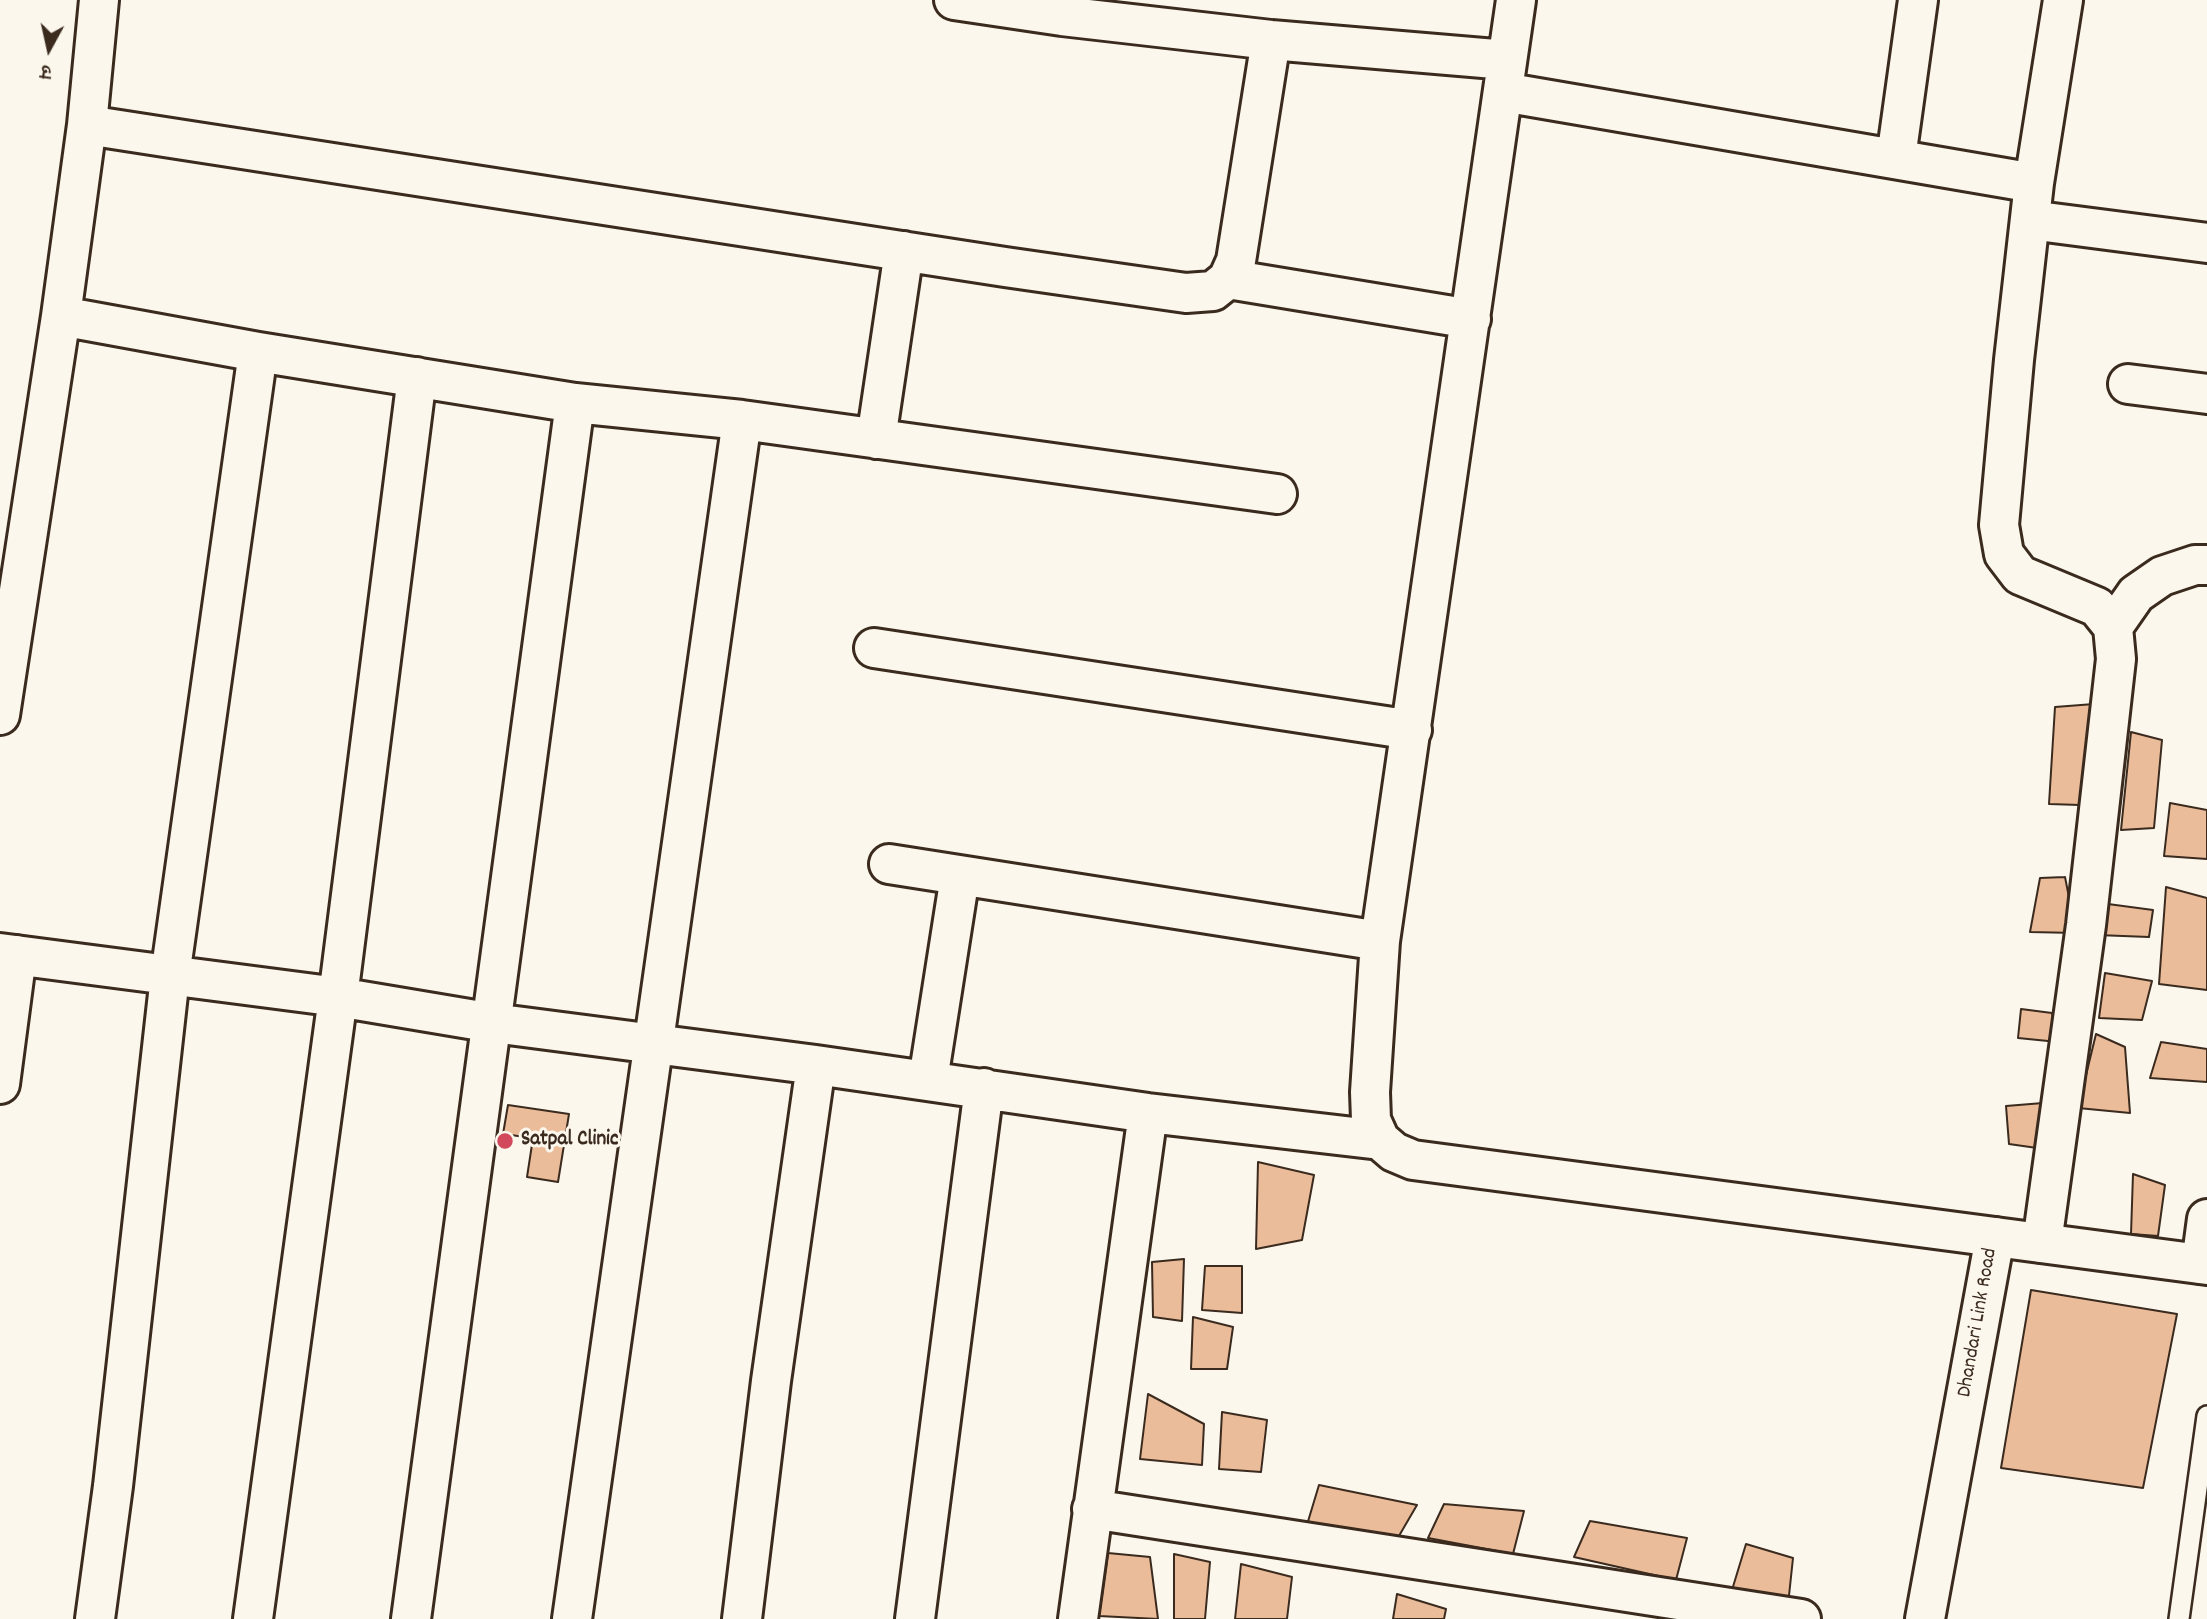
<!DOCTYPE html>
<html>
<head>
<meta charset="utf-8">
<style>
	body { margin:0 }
	#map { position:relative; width:2207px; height:1619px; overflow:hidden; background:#fbf7ec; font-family:Dekko,"Playpen Sans Deva",sans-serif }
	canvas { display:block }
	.north { position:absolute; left:14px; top:14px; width:70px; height:70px; -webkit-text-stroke:5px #fbf7ec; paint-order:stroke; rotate:188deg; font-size:19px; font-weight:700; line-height:28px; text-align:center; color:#3b2a1e }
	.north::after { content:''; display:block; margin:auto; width:24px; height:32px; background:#3b2a1e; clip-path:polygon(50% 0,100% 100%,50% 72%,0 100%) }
</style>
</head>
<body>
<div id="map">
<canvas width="2207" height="1619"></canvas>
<div class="north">उ</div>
</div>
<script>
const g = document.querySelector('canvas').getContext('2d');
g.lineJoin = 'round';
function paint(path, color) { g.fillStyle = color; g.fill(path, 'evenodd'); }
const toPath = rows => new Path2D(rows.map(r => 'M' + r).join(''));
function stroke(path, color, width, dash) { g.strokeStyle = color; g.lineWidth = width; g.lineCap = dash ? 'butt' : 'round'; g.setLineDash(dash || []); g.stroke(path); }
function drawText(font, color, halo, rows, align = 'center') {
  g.font = font + ' Dekko,sans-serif'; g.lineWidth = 6; g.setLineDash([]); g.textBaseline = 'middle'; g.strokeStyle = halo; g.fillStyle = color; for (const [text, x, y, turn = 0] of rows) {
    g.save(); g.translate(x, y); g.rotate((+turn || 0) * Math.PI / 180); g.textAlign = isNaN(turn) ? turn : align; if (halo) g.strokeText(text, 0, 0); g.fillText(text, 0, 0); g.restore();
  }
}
const building = toPath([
	[2094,704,2080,805,2049,804,2055,707,2094,704],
	[2131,732,2162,740,2154,828,2121,830,2131,732],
	[2170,803,2207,810,2207,859,2164,856,2170,803],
	[2065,877,2076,933,2030,932,2040,878,2065,877],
	[2166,887,2207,898,2207,990,2159,984,2166,887],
	[2108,904,2153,910,2149,937,2097,935,2108,904],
	[2105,973,2152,981,2142,1020,2099,1018,2105,973],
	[2021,1009,2052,1013,2058,1042,2018,1038,2021,1009],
	[2096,1034,2125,1047,2130,1113,2078,1108,2096,1034],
	[2161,1042,2207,1049,2207,1082,2150,1078,2161,1042],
	[2043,1103,2037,1148,2009,1144,2006,1106,2043,1103],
	[508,1105,569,1114,558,1182,527,1177,533,1138,503,1134,508,1105],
	[1258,1162,1314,1175,1302,1240,1256,1249,1258,1162],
	[2133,1174,2165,1185,2158,1236,2131,1234,2133,1174],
	[1184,1259,1182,1321,1153,1317,1152,1262,1184,1259],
	[1205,1266,1242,1266,1242,1313,1202,1310,1205,1266],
	[2031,1290,2177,1314,2143,1488,2001,1468,2031,1290],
	[1193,1317,1233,1327,1227,1369,1191,1369,1193,1317],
	[1148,1394,1204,1424,1202,1465,1140,1459,1148,1394],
	[1222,1412,1267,1420,1261,1472,1219,1469,1222,1412],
	[1319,1485,1417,1505,1396,1541,1306,1528,1319,1485],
	[1444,1504,1524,1511,1513,1554,1428,1538,1444,1504],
	[1590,1521,1687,1538,1676,1580,1574,1557,1590,1521],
	[1746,1544,1793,1558,1788,1605,1732,1590,1746,1544],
	[1108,1553,1150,1557,1158,1619,1099,1616,1108,1553],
	[1174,1554,1210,1562,1205,1619,1174,1619,1174,1554],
	[1241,1564,1292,1577,1287,1619,1235,1619,1241,1564],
	[1397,1594,1446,1609,1444,1619,1393,1619,1397,1594]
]);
paint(building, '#eabc9a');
stroke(building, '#3b2a1e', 2);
const lane = toPath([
	[2179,1619,2207,1416]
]);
const street = toPath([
	[954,0,1062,16,1271,40,1507,60],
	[1516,0,1380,941,1370,1092,1371,1120,1380,1140,1394,1152,1413,1160,1995,1237],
	[1503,92,2034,183],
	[87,125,1005,267,1186,293,1213,291,1228,279,1236,261,1271,40],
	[1896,158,1918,0],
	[2030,220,2207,243],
	[1228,279,1471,319],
	[61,316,258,352,575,403,742,420,1277,494],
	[2128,384,2207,394],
	[876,439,904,251],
	[2113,627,2136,594,2162,576,2195,565,2207,565],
	[874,648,1412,730],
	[0,715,61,316,87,125,99,0],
	[889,864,1380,941],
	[0,953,338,997,493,1023,816,1065,1148,1113,1380,1140],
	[928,1080,960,876],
	[0,1084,17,955],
	[2042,1243,2086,925,2116,659,2113,627,2097,607,2020,575,2004,554,1999,525,2014,360,2034,183,2063,0],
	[2201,1264,2207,1219],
	[1092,1509,1801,1619],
	[95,1619,113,1486,170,976,258,352],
	[253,1619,338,997,417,377],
	[411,1619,575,403],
	[572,1619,742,420],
	[742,1619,771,1381,816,1065],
	[915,1619,984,1088],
	[1078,1619,1148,1113]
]);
const secondary = toPath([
	[1925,1619,1995,1237,2207,1265]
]);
stroke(lane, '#3b2a1e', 24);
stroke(street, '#3b2a1e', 44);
stroke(secondary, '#3b2a1e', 44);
stroke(lane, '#fbf7ec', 19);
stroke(street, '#fbf7ec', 38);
stroke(secondary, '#fbf7ec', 38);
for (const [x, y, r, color] of [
	[505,1141,9,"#d1495b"]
]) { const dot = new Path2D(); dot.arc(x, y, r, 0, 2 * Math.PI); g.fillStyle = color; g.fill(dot); stroke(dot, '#fbf7ec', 2.5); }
drawText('bold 21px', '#3b2a1e', '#fbf7ec', [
	["Satpal Clinic",521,1141]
], 'left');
drawText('21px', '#3b2a1e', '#fbf7ec', [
	["Dhandari Link Road",1979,1323,-80]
]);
</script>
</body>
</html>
